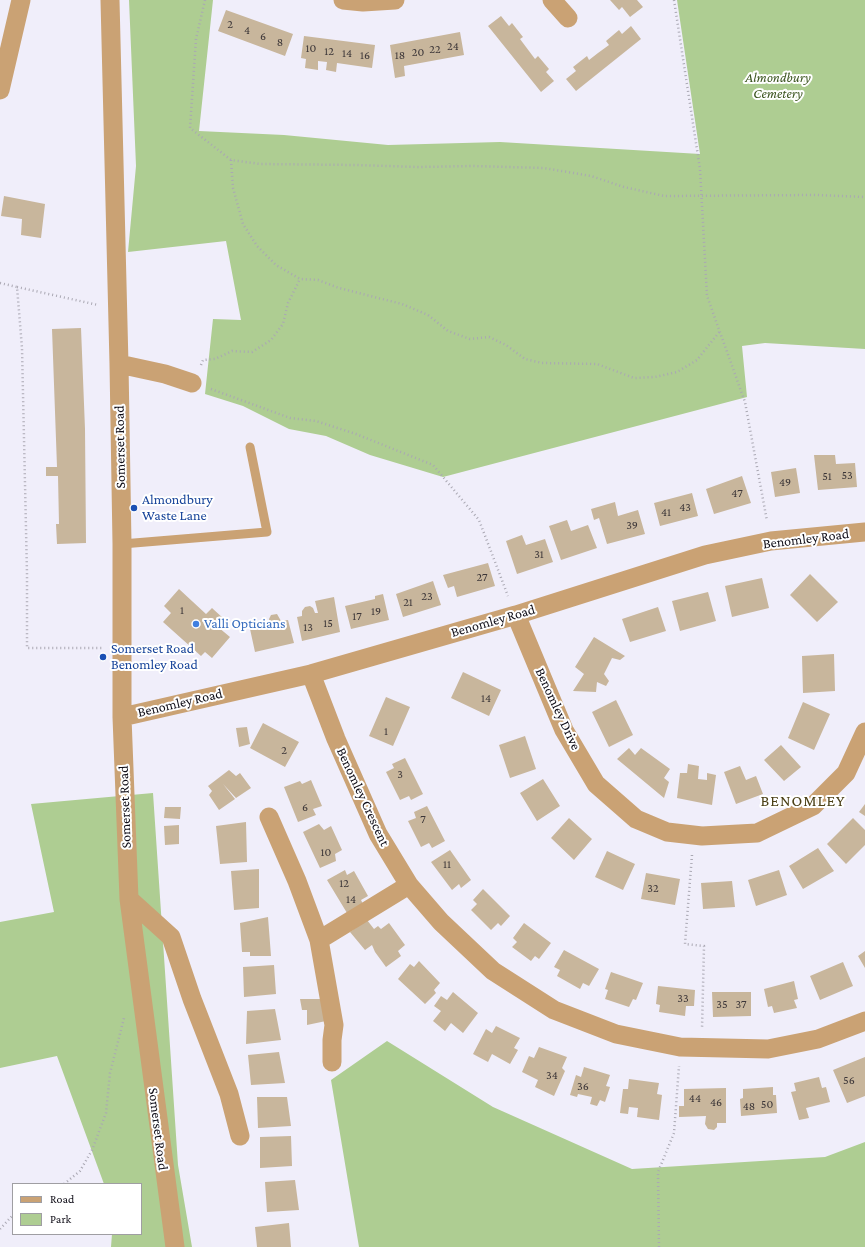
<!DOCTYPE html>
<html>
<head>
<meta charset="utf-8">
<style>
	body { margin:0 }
	#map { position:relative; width:865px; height:1247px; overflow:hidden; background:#f0eefa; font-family:"Crimson Pro",serif }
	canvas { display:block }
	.legend { position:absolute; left:12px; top:1183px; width:130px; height:52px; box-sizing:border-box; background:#fff; border:1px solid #9f9ea2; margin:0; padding:5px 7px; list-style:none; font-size:12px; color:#0e0c16 }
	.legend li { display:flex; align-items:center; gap:8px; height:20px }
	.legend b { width:20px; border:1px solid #9f9ea2 }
</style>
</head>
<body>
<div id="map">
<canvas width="865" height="1247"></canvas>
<ul class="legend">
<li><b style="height:5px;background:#caa274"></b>Road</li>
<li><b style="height:11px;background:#aecd92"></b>Park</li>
</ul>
</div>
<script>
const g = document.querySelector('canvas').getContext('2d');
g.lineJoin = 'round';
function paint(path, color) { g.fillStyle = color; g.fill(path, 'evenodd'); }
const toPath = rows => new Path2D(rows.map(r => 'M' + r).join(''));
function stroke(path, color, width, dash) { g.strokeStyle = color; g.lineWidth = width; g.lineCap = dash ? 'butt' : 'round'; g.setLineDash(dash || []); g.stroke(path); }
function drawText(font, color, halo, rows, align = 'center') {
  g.font = font + ' "Crimson Pro",serif'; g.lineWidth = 4; g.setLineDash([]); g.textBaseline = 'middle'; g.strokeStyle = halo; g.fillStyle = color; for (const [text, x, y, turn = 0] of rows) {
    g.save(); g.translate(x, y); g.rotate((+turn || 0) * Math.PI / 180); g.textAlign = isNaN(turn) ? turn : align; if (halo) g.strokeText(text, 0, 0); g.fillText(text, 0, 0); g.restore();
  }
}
paint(toPath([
	[129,0,213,0,199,131,284,135,388,145,500,142,700,154,677,0,865,0,865,349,765,343,742,346,747,397,443,477,370,455,326,436,289,429,243,406,205,394,213,319,241,320,226,241,128,252,136,166],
	[153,793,178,1165,192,1247,111,1247,112,1234,141,1234,141,1184,104,1184,57,1056,0,1068,0,922,54,912,31,804],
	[387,1041,493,1107,632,1169,825,1157,865,1142,865,1247,359,1247,331,1080]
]), '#aecd92');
paint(toPath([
	[610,0,637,0,643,7,630,17,622,7,619,10],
	[226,10,293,34,285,56,218,31],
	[501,16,509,26,512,23,523,37,520,39,535,59,538,56,549,69,546,72,554,81,541,92,488,26],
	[631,26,641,39,576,91,566,79,576,71,573,67,587,56,589,60,598,53,609,45,606,41,619,30,622,34],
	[460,32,464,55,404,66,405,76,395,78,390,45],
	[304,36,375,45,372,68,337,63,336,72,326,70,327,62,318,61,318,70,305,68,306,59,301,58],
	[4,196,45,204,41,238,21,235,22,219,1,216],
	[81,328,85,429,86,543,57,544,56,524,59,524,58,476,46,476,46,467,57,467,52,329],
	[814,455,835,455,836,464,855,463,857,487,818,490],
	[796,468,800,493,775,497,771,472],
	[742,476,751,503,714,514,706,489],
	[692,493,698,516,660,526,654,503],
	[615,502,618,516,638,510,645,534,607,544,599,518,594,520,591,509],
	[567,520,571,531,588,525,597,548,561,560,549,526],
	[522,535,526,545,545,539,553,562,517,574,506,541],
	[488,563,495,586,457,597,454,586,448,588,443,575],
	[810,574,838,602,817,622,790,595],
	[762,578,769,608,732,617,725,586],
	[433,581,441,605,403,617,396,594],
	[179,589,206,614,212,608,224,619,218,627,230,637,212,658,205,652,201,656,163,622,171,613,164,606],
	[708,592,716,621,680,631,672,601],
	[383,594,389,620,351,629,345,606,375,599,375,596],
	[334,597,340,632,302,641,297,617,302,616,302,611,305,607,310,606,313,608,315,613,318,613,315,601],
	[658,607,666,631,630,642,622,619],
	[277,614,281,621,288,620,294,643,255,652,250,629,270,624,269,619,271,615],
	[594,637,625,656,620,660,612,658,604,674,609,681,606,686,597,682,596,692,573,691,584,674,575,667],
	[834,654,835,691,803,693,802,656],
	[463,672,501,690,489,716,451,698],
	[386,697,410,707,393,746,369,736],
	[616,700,633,735,609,747,592,712],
	[803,702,830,714,814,750,788,738],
	[263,723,299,742,285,767,250,748],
	[247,727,250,744,239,747,236,728],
	[525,736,536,769,510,778,499,745],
	[781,745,801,767,784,781,764,760],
	[629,748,635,755,641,748,670,769,664,778,669,782,664,798,617,759],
	[405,758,423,794,411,800,409,796,400,800,386,772,394,768,392,764],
	[688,764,699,766,698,779,707,780,707,773,716,775,712,805,677,798,680,773,687,773],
	[740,766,746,780,756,776,763,794,736,804,724,772],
	[229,770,236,776,240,773,251,788,236,798,223,784,235,799,219,810,209,795,212,791,208,786],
	[543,779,560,806,537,821,520,793],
	[311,780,322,806,313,809,316,815,298,822,284,787,300,781,302,784],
	[865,804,865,816,859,812],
	[427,806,445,841,432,848,429,843,421,847,408,821,416,818,414,812],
	[165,807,181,807,180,819,164,818],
	[569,818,592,839,574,860,551,838],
	[853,818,865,830,865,845,846,864,827,844],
	[246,822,247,862,220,864,216,826],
	[319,824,324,830,331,826,342,850,335,854,336,861,320,868,303,832],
	[179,825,179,844,165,845,164,826],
	[818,848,834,871,803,889,789,866],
	[450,850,471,880,461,888,459,884,452,890,431,862],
	[607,851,635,864,623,890,595,877],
	[259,869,259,908,234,910,231,871],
	[345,870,347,875,354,871,368,896,361,900,363,904,347,913,327,880],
	[779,870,787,895,756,906,748,880],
	[646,873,680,879,675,905,641,899],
	[732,881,735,907,703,909,701,883],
	[483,889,510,916,501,926,498,923,491,930,471,910,477,904,473,900],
	[268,917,271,956,250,956,250,952,242,952,240,923],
	[367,920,374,929,378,926,381,929,389,923,405,945,398,951,401,956,386,967,375,952,372,945,365,950,350,932],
	[524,923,551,943,539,959,535,956,531,961,512,947,517,942,513,938],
	[564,950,599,969,589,986,583,983,580,989,557,976,560,970,554,967],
	[865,951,865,968,858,956],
	[419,961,440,983,434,990,436,993,425,1004,398,979,410,964,414,967],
	[843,962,853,986,820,1000,810,976],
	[274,965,276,994,244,997,243,967],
	[611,972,643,983,636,1000,633,999,629,1007,605,999,608,990,605,989],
	[794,981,798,999,794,1000,797,1008,774,1013,772,1006,768,1007,764,989],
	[658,986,695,990,694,1006,686,1006,685,1016,659,1012,660,1005,656,1004],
	[453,992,478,1013,463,1033,451,1023,445,1031,433,1021,441,1011,434,1006,441,996,447,1000],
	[712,992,751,992,751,1016,713,1017],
	[300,999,323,999,326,1021,307,1025,307,1010,302,1010],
	[275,1009,281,1040,246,1044,247,1011],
	[496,1026,520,1038,514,1048,518,1050,510,1064,492,1054,488,1062,473,1054,486,1029,492,1033],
	[539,1047,567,1057,562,1068,565,1071,554,1096,535,1087,538,1080,522,1072,529,1056,534,1058],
	[279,1052,285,1083,251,1085,248,1055],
	[865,1057,865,1096,847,1103,833,1070],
	[584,1067,610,1075,606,1086,610,1087,605,1102,600,1100,597,1106,590,1104,592,1097,578,1094,577,1097,570,1095,576,1075,581,1077],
	[819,1077,822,1088,826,1087,830,1102,806,1108,809,1118,799,1120,791,1092,796,1091,794,1083],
	[629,1079,659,1083,657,1094,662,1095,659,1120,637,1117,638,1108,629,1107,628,1114,620,1113,623,1089,628,1089],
	[773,1087,773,1095,776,1095,777,1113,741,1116,740,1099,743,1098,743,1089],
	[726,1088,726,1123,717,1123,717,1127,714,1130,708,1129,705,1124,706,1116,679,1117,679,1106,684,1106,684,1089],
	[257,1097,287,1097,291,1126,258,1128],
	[291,1136,292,1166,260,1168,260,1137],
	[295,1180,299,1210,267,1212,265,1182],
	[289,1223,291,1247,257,1247,255,1227]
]), '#c8b69c');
stroke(toPath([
	[205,0,196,39,190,128,231,160,260,164,356,165,418,167,473,166,544,168,591,176,624,187,664,196,817,195,865,197],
	[674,0,700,169,707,296,745,402,767,521],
	[231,160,233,188,243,224,257,246,276,265,300,279,318,280,339,288,402,304,428,315,448,331,470,339,489,337,506,345,525,359,542,363,597,364,634,378,655,377,677,372,697,360,720,331],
	[0,283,17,287,22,348,27,574,27,648,103,648],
	[17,287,98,305],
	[201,365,203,360,215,359,232,351,252,352,271,340,283,324,288,303,300,279],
	[211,389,290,418,316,421,356,434,433,465,479,520,508,596],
	[692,855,685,944,704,946,702,1029],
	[64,1184,80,1171,92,1150,106,1113,110,1073,124,1018],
	[0,1229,13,1215],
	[659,1247,658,1172,674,1133,679,1066]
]), '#aaa8b3', 2.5, [1, 3]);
stroke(toPath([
	[122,544,267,532,250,447]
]), '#caa274', 9);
stroke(toPath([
	[110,0,119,364,122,544,122,717,129,899,175,1247],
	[343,0,363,2,395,0],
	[552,0,568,18],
	[0,90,21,0],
	[119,364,165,374,192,383],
	[516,615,564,730,596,784,636,819,667,832,702,836,757,833,813,806,846,773,865,732],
	[311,674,336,739,378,834,409,885,441,922,493,971,554,1010,616,1034,680,1047,768,1049,818,1039,865,1021],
	[122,717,311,674,516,615,705,555,771,541,865,532],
	[269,817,297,881,319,940],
	[129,899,171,937,192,999,229,1094,240,1136],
	[332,1062,332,1040,334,1025,319,940,409,885]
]), '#caa274', 19);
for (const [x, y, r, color] of [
	[134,508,4,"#1a4fb4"],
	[196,624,4,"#3f7fe0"],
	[103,657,4,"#1a4fb4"]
]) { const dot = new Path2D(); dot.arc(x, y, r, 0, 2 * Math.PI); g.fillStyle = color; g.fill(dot); stroke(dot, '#fff', 1.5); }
drawText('12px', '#3c3638', null, [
	["2",230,24],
	["4",247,30],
	["6",263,36],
	["8",280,42],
	["24",453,46],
	["10",311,48],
	["22",435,49],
	["12",329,51],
	["20",418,52],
	["14",347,53],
	["16",365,55],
	["18",400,55],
	["53",847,475],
	["51",827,476],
	["49",785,482],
	["47",737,493],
	["43",685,507],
	["41",666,512],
	["39",632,525],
	["31",539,554],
	["27",482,577],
	["23",427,596],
	["21",408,602],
	["1",182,610],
	["19",376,611],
	["17",357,616],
	["15",328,623],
	["13",308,627],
	["14",486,698],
	["1",386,731],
	["2",284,750],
	["3",400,774],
	["6",305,807],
	["7",423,819],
	["10",326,852],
	["11",447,864],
	["12",344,883],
	["32",653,888],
	["14",351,899],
	["33",683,998],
	["35",722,1004],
	["37",741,1004],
	["34",552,1075],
	["56",849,1080],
	["36",583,1086],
	["44",695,1098],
	["46",716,1102],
	["50",767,1104],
	["48",749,1106]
]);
drawText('italic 14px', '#3a541e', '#fff', [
	["Almondbury",778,78],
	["Cemetery",778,94]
]);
drawText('14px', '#0e0c16', '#fff', [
	["Somerset Road",120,447,-91],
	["Benomley Road",806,539,-7],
	["Benomley Road",493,621,-16],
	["Benomley Road",180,703,-13],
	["Benomley Drive",558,709,65],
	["Benomley Crescent",363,797,65],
	["Somerset Road",125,807,-92],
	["Somerset Road",158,1129,83]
]);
drawText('14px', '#164399', '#fff', [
	["Almondbury",142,500],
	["Waste Lane",142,516],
	["Somerset Road",111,649],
	["Benomley Road",111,665]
], 'left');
drawText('14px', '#366cbe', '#fff', [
	["Valli Opticians",204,624]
], 'left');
g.letterSpacing = '1px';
drawText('16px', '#4b4017', '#fff', [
	["BENOMLEY",803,801]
]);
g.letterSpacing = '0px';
</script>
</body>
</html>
